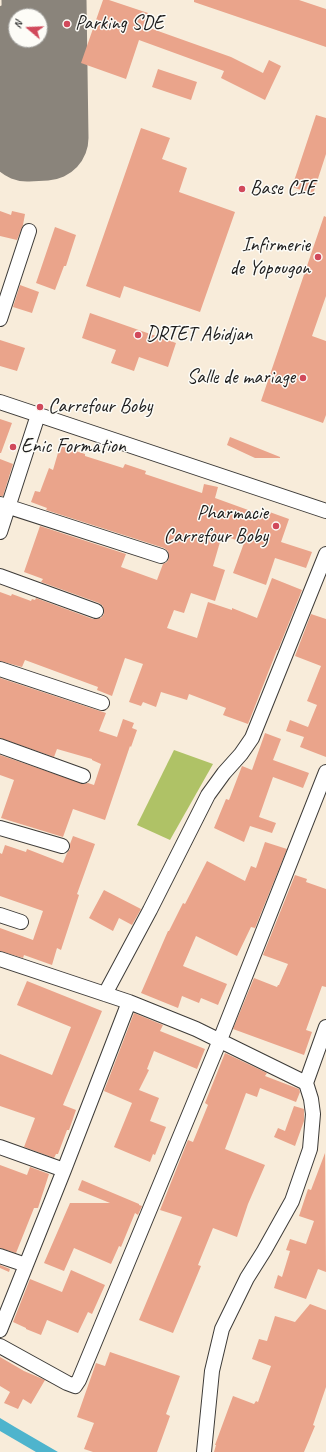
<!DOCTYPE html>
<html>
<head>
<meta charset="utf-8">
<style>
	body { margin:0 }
	#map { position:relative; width:326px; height:1452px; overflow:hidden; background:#f8ecda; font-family:Caveat,sans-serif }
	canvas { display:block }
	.north { position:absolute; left:8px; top:8px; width:40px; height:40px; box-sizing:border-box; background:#fdfcf7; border:1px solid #a3a29f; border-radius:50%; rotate:289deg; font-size:11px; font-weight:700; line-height:16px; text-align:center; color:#1c1c1c }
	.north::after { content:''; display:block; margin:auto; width:14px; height:18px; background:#d1495b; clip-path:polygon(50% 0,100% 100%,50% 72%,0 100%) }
</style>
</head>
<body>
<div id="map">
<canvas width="326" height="1452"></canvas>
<div class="north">N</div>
</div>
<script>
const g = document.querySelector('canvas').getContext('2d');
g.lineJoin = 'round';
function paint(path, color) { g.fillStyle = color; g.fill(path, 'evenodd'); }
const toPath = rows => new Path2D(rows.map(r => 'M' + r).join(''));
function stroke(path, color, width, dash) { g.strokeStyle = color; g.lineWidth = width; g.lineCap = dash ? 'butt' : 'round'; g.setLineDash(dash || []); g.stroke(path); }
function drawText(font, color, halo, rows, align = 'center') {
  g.font = font + ' Caveat,sans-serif'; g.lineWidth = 3; g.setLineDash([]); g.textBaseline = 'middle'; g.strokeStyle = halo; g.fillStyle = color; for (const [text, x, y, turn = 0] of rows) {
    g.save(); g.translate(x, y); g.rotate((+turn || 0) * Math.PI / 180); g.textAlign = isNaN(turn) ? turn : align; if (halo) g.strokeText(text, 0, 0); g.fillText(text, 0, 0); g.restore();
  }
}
paint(toPath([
	[174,750,213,764,170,840,137,825]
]), '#afc266');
paint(toPath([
	[0,1418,15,1427,58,1452,36,1452,0,1431]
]), '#4eb4cd');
stroke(toPath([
	[26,40,27,139,46,138,44,0]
]), '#8a847b', 85);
paint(toPath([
	[103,0,109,0,148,13,144,26,231,57,263,73,269,60,281,66,265,100,221,78,224,71,139,40,126,79,81,63],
	[194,0,299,0,326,9,326,47,194,2],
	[158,69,197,82,191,100,152,87],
	[316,115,326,118,326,154,313,194,292,187],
	[141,128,170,138,162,159,187,168,179,192,235,212,200,312,124,286,120,298,86,286],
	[0,211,11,215,12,211,25,214,23,225,17,240,0,236],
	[324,216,326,217,326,296,312,336,326,341,326,415,323,423,261,401],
	[55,227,76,235,66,266,64,266,55,290,36,283],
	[20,285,39,292,32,313,13,307],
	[90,313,176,343,168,367,139,357,134,371,111,363,116,350,82,338],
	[0,340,25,348,17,371,0,366],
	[0,419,12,423,1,453,0,453],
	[230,437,280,457,280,458,255,458,227,445],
	[60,446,85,454,85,456,123,468,125,464,146,471,145,474,202,493,204,484,218,487,215,498,262,515,264,510,289,519,281,542,312,552,306,568,275,558,266,585,233,573,244,543,222,535,213,566,225,570,215,601,191,593,184,613,174,610,167,628,197,638,208,602,232,610,232,608,257,618,272,578,302,590,278,650,277,650,248,724,223,715,226,708,189,694,187,700,161,692,156,707,143,702,141,706,129,702,143,664,125,658,112,696,97,690,98,687,25,660,22,667,0,661,0,592,11,596,12,594,31,601,32,599,35,600,36,598,93,619,101,618,104,614,103,606,99,603,41,582,43,579,24,572,40,526,126,554,121,567,157,580,163,564,167,562,169,558,168,551,164,548,46,510,47,508,31,502,35,491,40,492,49,468,53,470],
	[0,459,13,464,3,496,0,496],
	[311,614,326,619,326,757,300,747,304,737,286,731,290,720,308,727,317,705,307,701,321,666,295,656],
	[0,678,106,713,99,731,117,737,123,719,134,723,132,728,137,730,131,747,130,746,105,820,73,809,63,837,1,818,14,780,0,775,0,755,84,784,88,783,94,785,101,764,92,760,92,759,57,749,54,757,0,738],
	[265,733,281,739,273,760,309,773,303,788,273,777,259,817,276,823,272,833,250,826,244,842,214,828,226,799,229,800,242,766,252,770],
	[73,836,95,844,77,894,79,895,61,950,57,948,52,965,24,955,23,958,0,951,0,928,33,940,43,911,0,896,0,853,2,854,5,845,26,852,27,849,63,863,67,853,70,849,70,844],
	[265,842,287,849,255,928,251,927,237,956,196,936,183,966,227,984,218,1005,201,998,199,1003,182,996,178,1008,141,993,168,931,169,931,183,903,185,904,207,861,245,881,251,866,256,868],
	[295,875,307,879,306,882,326,889,326,987,322,986,306,1030,312,1032,304,1055,233,1029,254,978,277,987,278,985,279,985,288,964,263,955],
	[104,890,141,909,132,925,119,918,113,931,89,918],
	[27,981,102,1011,63,1105,76,1110,69,1130,67,1130,58,1154,56,1154,54,1158,24,1147,35,1118,0,1106,0,1054,52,1075,71,1027,17,1005],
	[134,1013,163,1025,160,1031,205,1049,197,1069,154,1051,147,1069,149,1070,139,1090,159,1098,150,1121,166,1127,155,1155,153,1154,150,1162,114,1147,132,1103,104,1091],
	[225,1053,267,1073,265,1076,299,1089,300,1092,296,1102,260,1088,257,1097,246,1093,225,1149,265,1165,248,1204,237,1237,213,1228,198,1265,201,1266,173,1333,139,1320,182,1217,160,1210,188,1140,193,1142,208,1105,205,1103],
	[294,1106,304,1109,304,1121,295,1146,274,1137,278,1128,285,1131],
	[325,1153,326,1272,318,1269,306,1299,274,1288,278,1275,282,1277,290,1251,286,1250,290,1239,306,1244,314,1221,299,1216,308,1189,311,1190],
	[0,1165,27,1175,30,1167,49,1174,38,1208,34,1208,16,1253,0,1248],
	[82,1180,139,1204,139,1205,142,1206,138,1215,135,1213,121,1247,119,1246,111,1264,74,1248,64,1271,44,1263,70,1203,110,1203,78,1190],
	[0,1265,10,1269,9,1272,0,1268],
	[71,1270,105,1285,92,1314,88,1312,78,1333,47,1320,41,1335,26,1329,26,1328,13,1322,30,1279,62,1292],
	[310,1304,326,1310,326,1387,313,1425,315,1426,304,1452,214,1452,216,1445,215,1445,233,1396,254,1404,256,1401,258,1402,271,1366,252,1359,259,1339,267,1341,275,1316,295,1322],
	[110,1352,180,1376,166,1414,170,1416,157,1452,93,1452,84,1449,94,1423,77,1417,96,1363,105,1366],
	[0,1357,24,1371,45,1380,31,1404,23,1399,18,1409,4,1403,10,1392,0,1386]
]), '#eaa48b');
const minor = toPath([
	[0,319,29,231],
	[0,402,326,511],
	[0,504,161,556],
	[0,532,38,415],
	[0,576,96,611],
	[0,669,102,703],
	[0,746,83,776],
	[0,828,62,846],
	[0,915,21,922],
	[0,959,129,1002,196,1029,306,1083],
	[105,994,150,910,208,795,224,773,241,754,252,738,326,554],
	[0,1147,64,1170],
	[0,1256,26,1265],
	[0,1330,64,1170,129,1002],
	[0,1346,67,1383,75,1386,79,1380,220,1040,326,772],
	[204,1452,212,1371,222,1329,247,1278,264,1251,292,1201,310,1149,313,1114,311,1099,306,1083,326,1027]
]);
stroke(minor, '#3d3b38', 16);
stroke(minor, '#fff', 14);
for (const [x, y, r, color] of [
	[67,24,4,"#d1495b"],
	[242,189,4,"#d1495b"],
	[318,257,4,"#d1495b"],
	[138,335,4,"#d1495b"],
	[303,378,4,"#d1495b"],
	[40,407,4,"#d1495b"],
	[13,447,4,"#d1495b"],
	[276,526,4,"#d1495b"]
]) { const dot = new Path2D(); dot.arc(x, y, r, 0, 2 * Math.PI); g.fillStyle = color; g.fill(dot); stroke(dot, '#fdfcf7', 1.5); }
drawText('20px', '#1c1c1c', '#fdfcf7', [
	["Parking SDE",75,24],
	["Base CIE",250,189],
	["Infirmerie",310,246,"right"],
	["de Yopougon",310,269,"right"],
	["DRTET Abidjan",146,335],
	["Salle de mariage",295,378,"right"],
	["Carrefour Boby",48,407],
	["Enic Formation",21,447],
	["Pharmacie",268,514,"right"],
	["Carrefour Boby",268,537,"right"]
], 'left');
</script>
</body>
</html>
